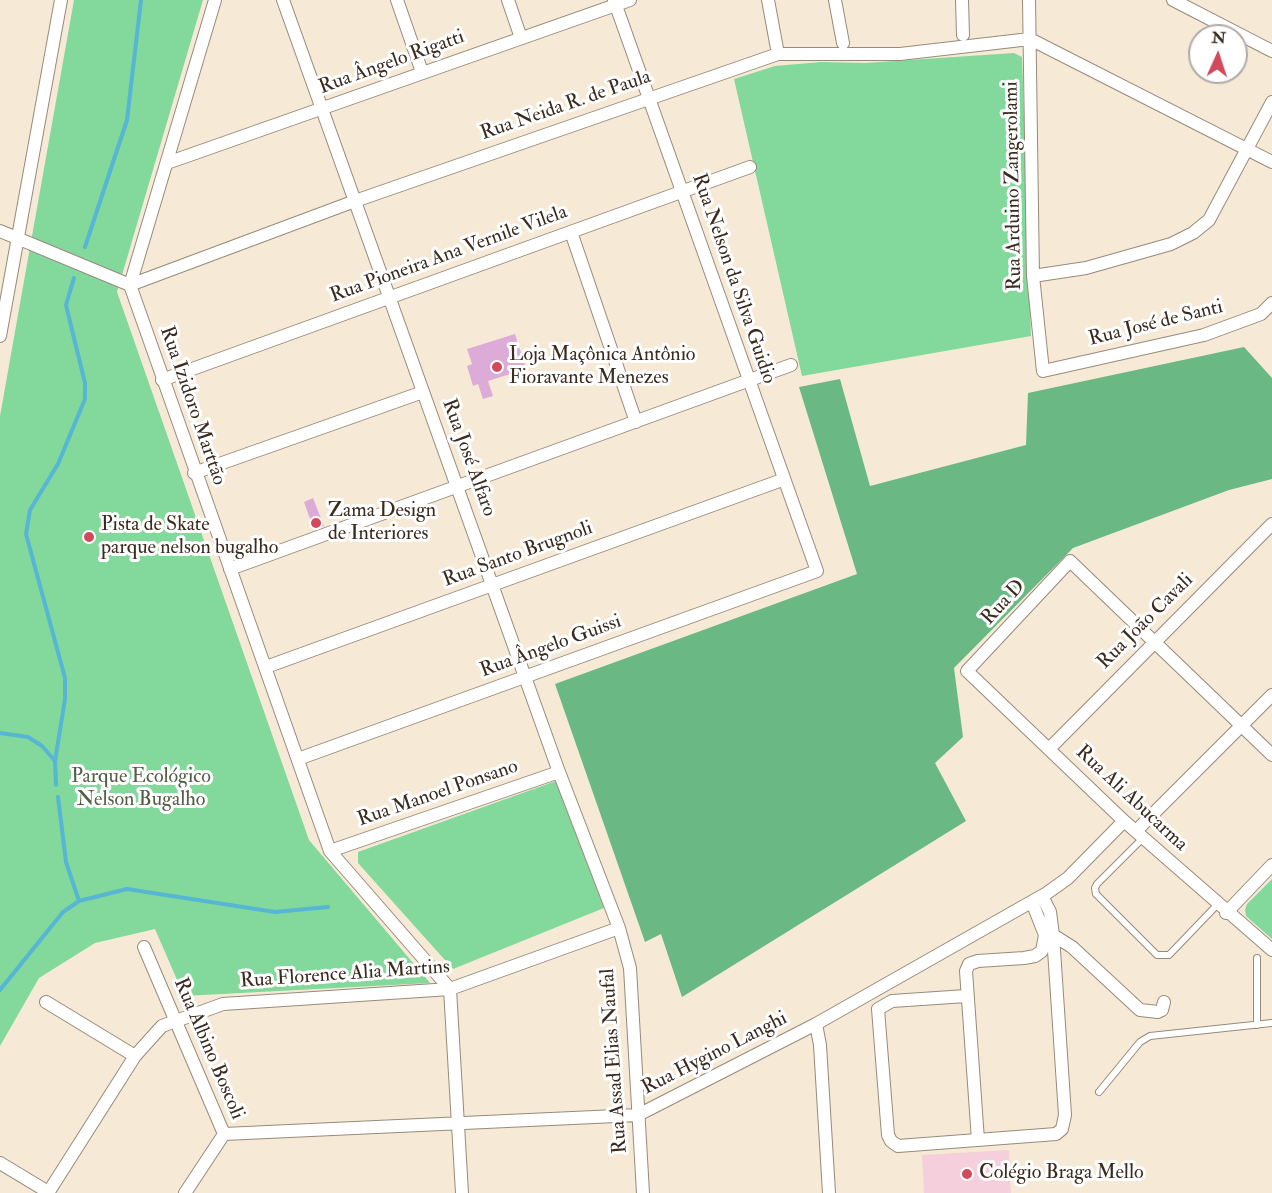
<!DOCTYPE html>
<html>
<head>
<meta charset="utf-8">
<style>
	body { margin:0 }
	#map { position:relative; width:1272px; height:1193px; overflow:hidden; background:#f6ead6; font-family:"IM FELL Double Pica",serif }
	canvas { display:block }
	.north { position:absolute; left:1188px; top:24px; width:60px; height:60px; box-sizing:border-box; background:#fff; border:2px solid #b1aaa5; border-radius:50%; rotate:3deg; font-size:16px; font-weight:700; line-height:24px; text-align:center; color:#3b2a1e }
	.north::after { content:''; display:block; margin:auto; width:21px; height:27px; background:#d1495b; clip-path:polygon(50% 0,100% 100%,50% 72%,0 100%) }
</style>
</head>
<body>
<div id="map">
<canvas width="1272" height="1193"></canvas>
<div class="north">N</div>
</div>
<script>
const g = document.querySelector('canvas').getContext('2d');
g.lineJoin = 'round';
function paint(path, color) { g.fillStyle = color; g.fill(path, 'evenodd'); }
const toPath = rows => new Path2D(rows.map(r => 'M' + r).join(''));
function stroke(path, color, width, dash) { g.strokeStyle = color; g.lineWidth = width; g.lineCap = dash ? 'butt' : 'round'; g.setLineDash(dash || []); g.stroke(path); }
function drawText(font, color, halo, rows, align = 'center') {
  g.font = font + ' "IM FELL Double Pica",serif'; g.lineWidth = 6; g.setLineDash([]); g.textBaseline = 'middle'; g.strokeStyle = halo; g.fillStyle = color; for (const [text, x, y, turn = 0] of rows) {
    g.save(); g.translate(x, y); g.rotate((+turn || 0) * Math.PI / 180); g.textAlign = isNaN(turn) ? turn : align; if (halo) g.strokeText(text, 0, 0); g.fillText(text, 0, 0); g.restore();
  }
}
paint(toPath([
	[1009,1150,1011,1193,924,1193,922,1155]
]), '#f5cfdb');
paint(toPath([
	[74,0,203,0,117,292,309,840,430,983,184,996,155,929,95,943,39,978,0,1046,0,416],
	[1014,53,1022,57,1031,336,802,376,734,79,775,66,821,62,865,63],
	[556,781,604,908,453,969,358,863,358,852],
	[1272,879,1272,939,1246,916,1245,910,1247,904]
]), '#83d89b');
paint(toPath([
	[1244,347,1272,378,1272,479,1229,490,1073,548,954,668,963,737,935,763,966,821,682,997,661,934,645,942,555,684,857,574,799,387,840,379,870,486,1026,445,1028,393]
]), '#6ab883');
stroke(toPath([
	[85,247,127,120,141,0],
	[0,733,28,737,42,746,55,761],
	[56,785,55,761,65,699,65,678,26,534,30,510,58,464,85,399,85,383,66,305,74,278],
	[58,797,66,862,79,901],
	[0,990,63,912,79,901,127,889,275,912,328,907]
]), '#56b6d4', 4);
paint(toPath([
	[515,334,526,369,488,381,493,396,483,399,478,384,473,386,467,366,472,364,467,349],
	[313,498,324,526,314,530,304,502]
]), '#ddabd8');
const service = toPath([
	[1143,838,1097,884,1095,888,1096,894,1157,955,1169,955,1217,905],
	[1257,958,1257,1025],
	[1099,1092,1140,1042,1150,1036,1272,1023]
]);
const minor = toPath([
	[215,0,130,285,330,851,450,989,462,1193],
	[283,0,559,772,619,928,630,968,643,1193],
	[397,0,422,72],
	[508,0,521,38],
	[768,0,778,54],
	[835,0,843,43],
	[962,0,963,35],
	[1029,0,1033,276,1043,371,1204,335,1261,314,1272,303],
	[1173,0,1272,51],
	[1030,39,1272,162],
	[167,163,630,0],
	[0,231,130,285],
	[571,232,636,422],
	[1033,276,1086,268,1171,244,1193,233,1209,220,1272,102],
	[130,285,355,201,778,54,900,54,1030,39],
	[0,336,61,0],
	[162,380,750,167],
	[194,473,423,392],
	[230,569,791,365],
	[266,667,782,480],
	[1049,749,1272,524],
	[1272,755,1070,561,967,671,1124,821,1272,950],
	[298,759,817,571,614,0],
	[1136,831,1272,695],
	[330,851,559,772],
	[1226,913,1272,865],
	[1047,935,1053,935,1072,947,1140,1010,1158,1012,1162,1010,1164,1002],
	[144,947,224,1134,185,1193],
	[966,996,892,1001,878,1009,888,1135,891,1141,898,1146,1056,1134,1062,1129,1065,1115,1053,935,1050,912,1042,896],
	[46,1002,135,1056],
	[816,1024,820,1045,829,1193],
	[224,1134,638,1115,816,1024,1047,893,1068,878,1124,821],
	[978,1140,966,971,969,964,978,961,1024,958,1035,956,1042,951,1045,935,1032,902],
	[0,1163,48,1192],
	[48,1193,135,1056,162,1026,223,1004,450,989,619,928]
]);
stroke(service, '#988a7a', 8);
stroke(minor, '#988a7a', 14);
stroke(service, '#fff', 6);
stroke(minor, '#fff', 12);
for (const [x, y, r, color] of [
	[497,367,6,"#d1495b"],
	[316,523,6,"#d1495b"],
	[89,537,6,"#d1495b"],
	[967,1174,6,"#d1495b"]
]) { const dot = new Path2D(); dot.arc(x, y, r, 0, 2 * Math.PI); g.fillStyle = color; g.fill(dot); stroke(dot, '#fff', 2); }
drawText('20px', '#3b2a1e', '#fff', [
	["Rua Ângelo Rigatti",392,63,-20],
	["Rua Neida R. de Paula",566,106,-19],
	["Rua Arduino Zangerolami",1014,186,-91],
	["Rua Pioneira Ana Vernile Vilela",449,255,-20],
	["Rua Nelson da Silva Guidio",733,279,71],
	["Rua José de Santi",1156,324,-14],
	["Rua Izidoro Marttão",192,406,71],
	["Rua José Alfaro",468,458,70],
	["Rua Santo Brugnoli",518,555,-20],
	["Rua D",1004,603,-47],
	["Rua João Cavali",1146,622,-45],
	["Rua Ângelo Guissi",551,647,-20],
	["Rua Manoel Ponsano",438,794,-19],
	["Rua Ali Abucarma",1131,799,43],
	["Rua Florence Alia Martins",345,975,-4],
	["Rua Albino Boscoli",208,1049,67],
	["Rua Hygino Langhi",715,1054,-27],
	["Rua Assad Elias Naufal",615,1061,-94]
]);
drawText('20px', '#3b2a1e', '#fff', [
	["Loja Maçônica Antônio",509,356],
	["Fioravante Menezes",509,379],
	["Zama Design",328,512],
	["de Interiores",328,535],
	["Pista de Skate",101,526],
	["parque nelson bugalho",101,549],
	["Colégio Braga Mello",979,1174]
], 'left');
drawText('20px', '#515e44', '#fff', [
	["Parque Ecológico",141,778],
	["Nelson Bugalho",141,801]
]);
</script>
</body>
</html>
